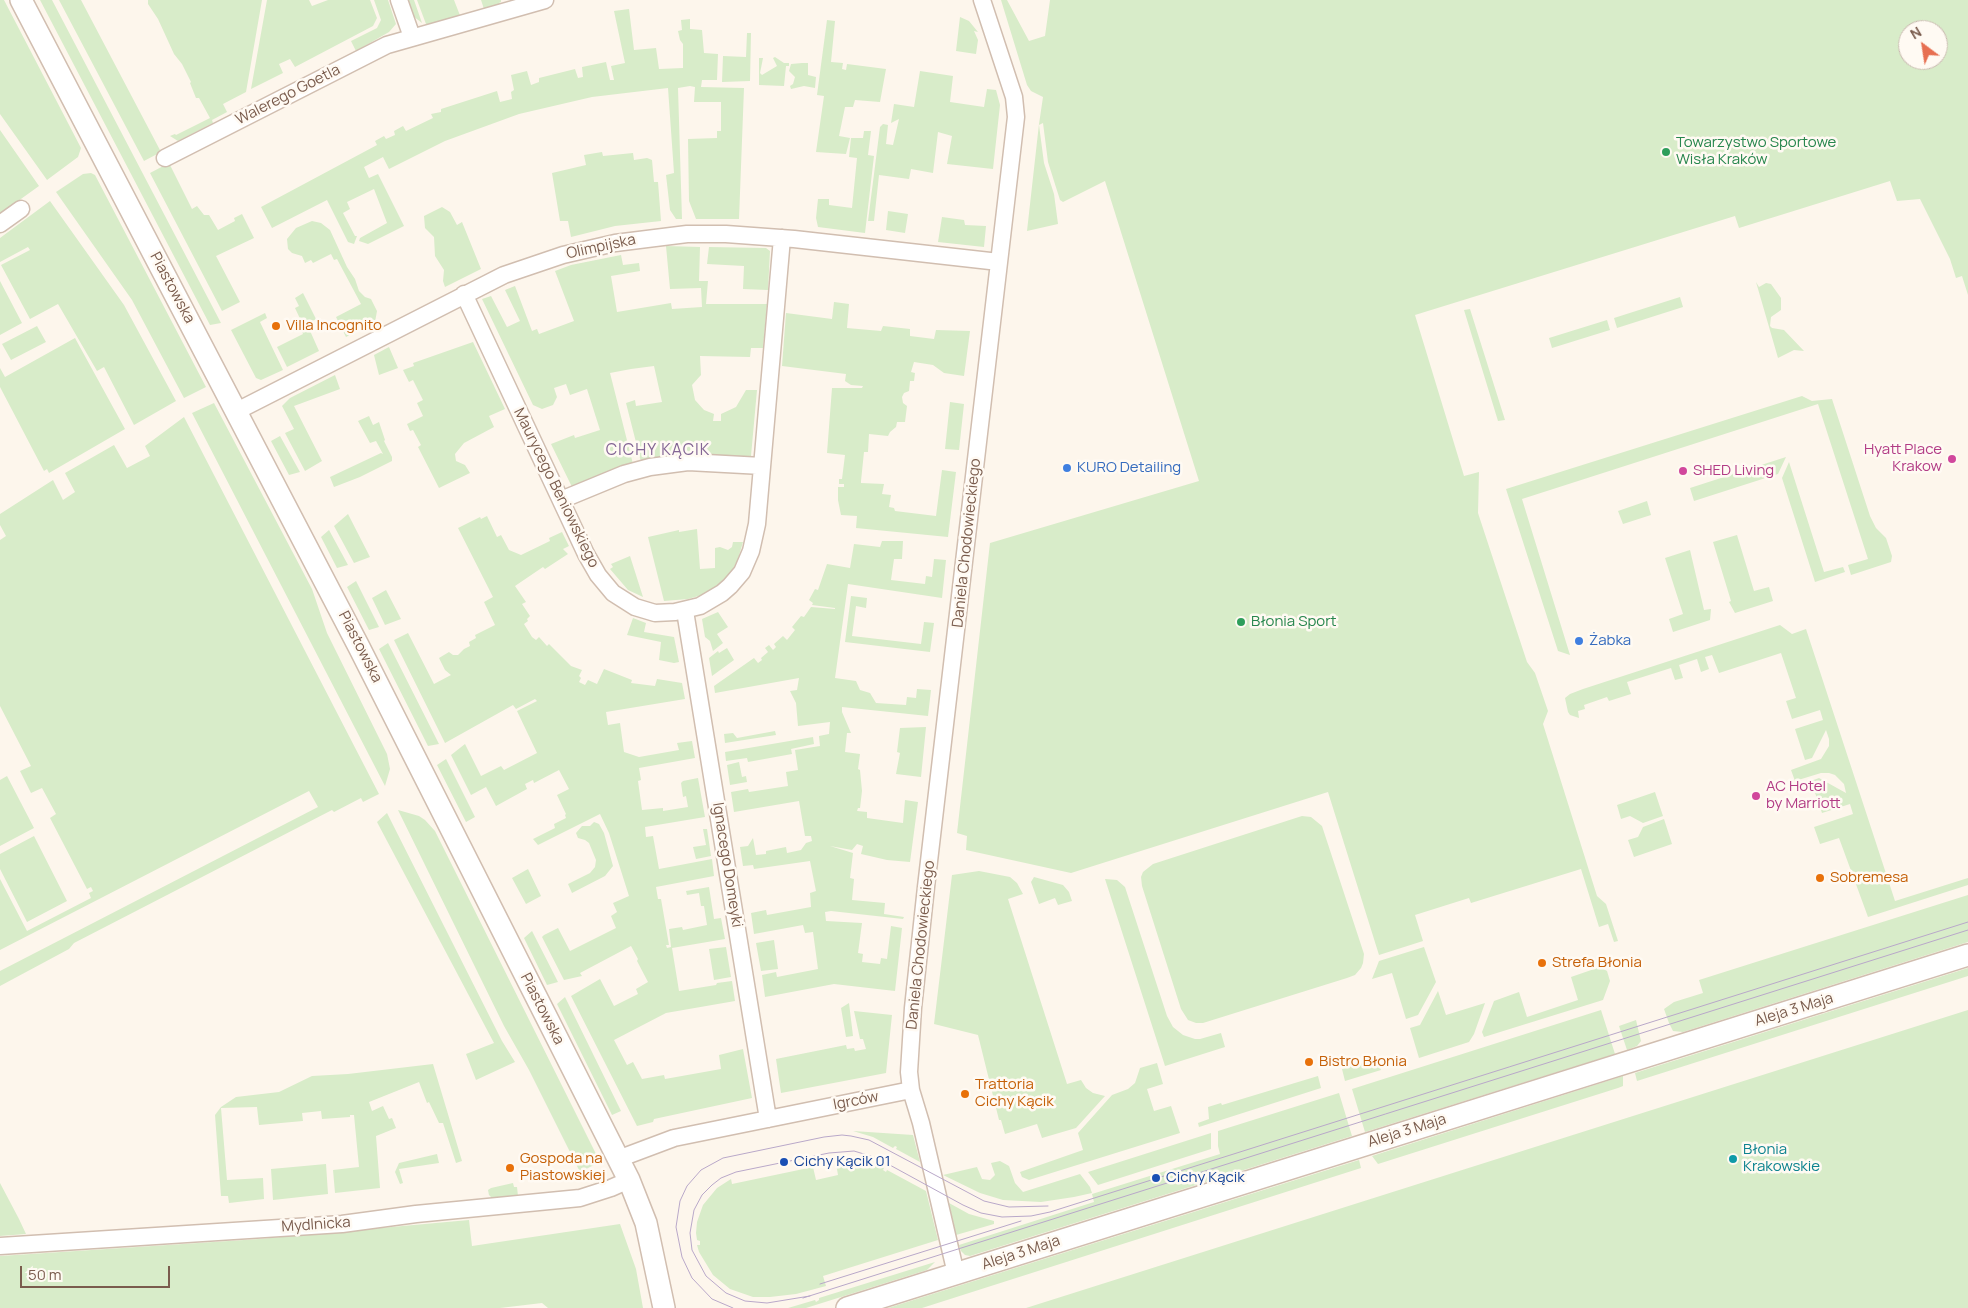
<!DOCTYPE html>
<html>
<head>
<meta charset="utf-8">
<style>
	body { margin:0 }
	#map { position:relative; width:1968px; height:1308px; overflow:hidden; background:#fdf6ec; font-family:Manrope,sans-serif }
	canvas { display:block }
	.north { position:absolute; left:1898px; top:20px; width:50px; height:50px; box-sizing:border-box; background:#fffaf3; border:1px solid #cabbb1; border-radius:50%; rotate:329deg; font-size:14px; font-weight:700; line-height:20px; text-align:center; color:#7a5c4d }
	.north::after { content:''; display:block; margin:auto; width:18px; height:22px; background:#e76f51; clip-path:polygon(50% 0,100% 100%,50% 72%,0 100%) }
	.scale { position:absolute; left:20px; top:1266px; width:150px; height:22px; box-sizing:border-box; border:2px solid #7a5c4d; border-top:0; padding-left:6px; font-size:15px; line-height:18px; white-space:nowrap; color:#7a5c4d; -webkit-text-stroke:4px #fffaf3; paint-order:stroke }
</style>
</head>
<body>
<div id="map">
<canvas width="1968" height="1308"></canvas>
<div class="north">N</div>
<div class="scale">50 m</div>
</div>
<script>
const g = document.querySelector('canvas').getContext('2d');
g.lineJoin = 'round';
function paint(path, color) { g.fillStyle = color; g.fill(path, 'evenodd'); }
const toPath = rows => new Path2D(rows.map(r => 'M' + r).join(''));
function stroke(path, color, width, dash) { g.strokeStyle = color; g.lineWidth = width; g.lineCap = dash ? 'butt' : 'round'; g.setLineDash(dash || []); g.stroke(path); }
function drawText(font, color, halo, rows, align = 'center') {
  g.font = font + ' Manrope,sans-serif'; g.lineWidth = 5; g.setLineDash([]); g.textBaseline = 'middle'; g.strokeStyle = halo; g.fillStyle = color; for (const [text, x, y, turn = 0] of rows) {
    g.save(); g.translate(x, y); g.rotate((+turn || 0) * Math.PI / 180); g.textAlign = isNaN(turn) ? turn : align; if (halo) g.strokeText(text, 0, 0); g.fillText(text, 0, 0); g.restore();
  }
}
paint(toPath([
	[0,0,4,0,81,148,78,157,47,180,0,114],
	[40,0,52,0,221,323,210,325],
	[59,0,81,0,161,152,144,161],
	[148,0,262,0,246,92,223,104,227,112,212,120,213,123,178,141,170,136,175,134,176,135,210,118,199,98,196,98,190,83,191,82,182,64,174,54,158,19,148,4],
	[267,0,309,0,312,6,328,0,370,0,377,18,373,26,295,67,290,59,279,64,283,73,251,89],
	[374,0,388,0,396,24,389,32,356,51,351,41,377,28,381,20],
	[407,0,414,0,422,23,413,16],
	[417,0,454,0,461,18,433,25,426,24],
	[481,0,501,0,501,2,499,3,499,5,484,9],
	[1001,0,1007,0,1029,41,1045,36,1050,0,1968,0,1968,295,1962,276,1956,278,1950,259,1920,199,1897,201,1890,181,1739,228,1735,216,1415,315,1464,476,1479,472,1478,513,1527,662,1535,673,1548,711,1543,724,1597,896,1606,904,1618,941,1614,942,1608,924,1599,927,1581,869,1471,903,1469,898,1415,915,1423,941,1379,955,1328,792,1071,873,966,850,967,836,957,833,990,543,1199,481,1105,181,1063,202,1060,200,1048,162,1043,123,1039,125,1044,163,1054,194,1058,224,1027,231,1039,124,1043,97,1031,91,1027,85],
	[1908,30,1938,30,1938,60,1908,60],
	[629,9,634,50,656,48,659,69,683,68,683,44,680,40,678,31,682,30,681,20,690,19,690,29,702,30,704,53,718,54,717,80,702,80,701,87,744,88,739,219,696,219,689,201,688,139,717,138,717,131,721,131,721,102,694,102,695,87,690,86,678,88,682,219,676,219,670,210,666,175,674,173,668,88,592,97,519,114,445,141,389,169,383,157,364,167,369,178,378,174,404,226,368,244,359,241,360,238,387,223,374,189,347,202,350,209,343,213,355,236,357,236,354,244,348,242,327,200,272,228,261,207,377,145,375,141,384,136,386,139,395,135,394,131,403,126,406,131,433,118,431,114,441,112,441,109,497,91,500,102,512,99,511,92,514,90,511,75,527,71,531,85,539,82,539,78,575,69,578,78,583,77,582,67,606,62,610,80,614,80,611,66,625,63,614,11],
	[960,17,969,21,978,32,974,31,978,40,976,54,956,51],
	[827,20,835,21,831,62,843,63,842,69,846,70,847,64,886,69,880,102,855,100,853,107,845,107,839,136,850,138,846,154,816,152,824,96,817,95],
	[747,33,751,33,750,81,722,82,723,56,746,57],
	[775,57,784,63,789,63,789,66,786,66,784,86,759,85,759,58,763,58,760,73,762,75,777,66,773,58],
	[802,63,808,63,808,75,816,77,815,88,804,86,791,89,790,86,793,84,795,77,789,71,791,64],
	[920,71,953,76,950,102,984,107,987,89,996,90,1000,105,993,169,947,164,952,136,938,132,933,173,911,169,909,179,879,175,874,221,868,221,880,127,883,124,888,125,886,144,893,145,899,119,891,123,894,104,914,107],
	[0,130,39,186,0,214],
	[864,131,871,131,868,155,874,156,865,233,818,227,816,218,818,199,829,199,829,205,852,208,857,158,849,157,851,138,863,138],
	[602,152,603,156,633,153,634,160,647,158,652,160,654,182,658,182,661,221,615,226,571,237,568,221,560,221,552,173,586,165,584,155],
	[169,163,192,209,197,206,204,215,209,215,218,230,235,221,234,218,242,214,254,238,216,256,240,302,222,311,150,173],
	[91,173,95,175,206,387,184,398,132,300,56,192,83,174],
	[50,201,124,305,176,401,134,425,104,367,97,371,58,304,30,319,1,265,30,250,28,247,0,262,0,238],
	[442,207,450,212,457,225,462,222,481,269,445,287,443,281,444,270,435,256,434,237,425,228,424,216],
	[888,211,908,214,905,233,886,230],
	[942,217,964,220,965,225,986,226,984,247,938,242],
	[312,221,321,223,330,230,347,267,355,279,359,291,365,297,371,299,377,311,375,322,346,337,336,317,361,304,337,259,334,260,331,254,313,263,311,260,305,263,302,256,292,253,288,249,287,239,296,228],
	[666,246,700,247,699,281,708,281,706,304,767,304,763,348,751,348,750,357,700,356,701,375,692,385,695,400,704,410,714,414,713,421,721,421,721,414,736,407,746,390,757,390,751,456,749,457,687,453,641,462,626,403,635,400,636,406,662,402,654,366,631,369,610,373,633,464,572,487,551,444,574,435,575,438,600,430,587,389,570,395,566,384,554,388,557,397,553,405,542,409,533,405,482,299,491,296,507,327,520,321,505,290,515,286,532,331,537,329,539,334,574,321,555,271,571,265,621,255,623,265,639,263,640,271,611,276,617,312,671,303,672,309,702,307,701,288,670,289],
	[709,247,766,248,770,251,768,290,743,289,744,266,707,264],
	[0,281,22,323,0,335],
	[1756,282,1759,287,1766,283,1771,284,1781,298,1781,310,1771,317,1770,326,1772,328,1784,330,1804,351,1794,350,1778,358],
	[303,293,316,319,307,324,319,351,287,367,277,347,303,334,300,327,303,325,295,308,299,306,295,298],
	[1680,297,1683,307,1617,328,1614,318],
	[834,302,849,304,847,328,881,331,883,326,910,329,910,336,934,339,936,330,970,331,964,376,944,373,933,365,914,362,911,372,915,373,914,381,910,381,909,391,904,393,902,397,903,403,907,406,905,422,897,422,896,427,890,432,888,436,869,434,868,452,864,452,861,481,861,483,884,484,882,494,891,495,889,507,894,508,895,511,936,516,942,470,956,472,948,537,856,528,857,516,841,515,838,500,838,487,844,487,844,484,839,484,839,479,842,479,845,455,827,453,832,388,862,388,863,386,851,385,845,381,846,374,782,366,786,313,832,319],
	[1470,309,1505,420,1498,421,1464,310],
	[265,313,267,318,260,322,283,370,261,380,256,378,231,330],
	[1607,320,1610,330,1552,348,1549,338],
	[37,326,46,342,11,360,2,344],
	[75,338,125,429,49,473,47,469,44,471,0,387,0,368,5,377],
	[473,342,505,409,489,416,494,427,464,443,455,454,456,461,465,465,470,473,439,488,418,447,421,445,413,430,410,431,407,424,423,416,417,403,423,400,413,380,409,382,403,370,414,366,413,363],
	[389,347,398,368,379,375,374,355],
	[335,375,340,389,294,406,322,461,305,471,285,433,294,429,282,406,290,398],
	[1802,396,1812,401,1832,399,1870,516,1876,528,1886,538,1892,556,1891,562,1851,575,1848,565,1868,559,1818,404,1522,499,1570,655,1558,651,1506,489],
	[950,402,964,404,959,450,945,449],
	[214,403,312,589,327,633,387,754,390,769,385,786,192,413],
	[369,416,373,425,379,422,385,440,384,441,392,457,392,461,360,477,334,487,330,477,381,453,383,454,376,441,370,443,358,421],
	[184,417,379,794,363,802,361,798,334,812,332,810,74,943,69,949,0,986,0,971,318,807,309,791,0,950,0,879,27,931,91,898,89,893,93,891,91,887,87,889,50,818,56,814,42,788,31,793,20,771,31,766,0,706,0,540,6,536,0,525,0,514,53,480,63,500,75,492,65,473,114,445,127,468,150,456,145,446],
	[280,436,300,472,289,475,271,441],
	[1786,457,1778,474,1694,501,1690,488],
	[1789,462,1824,572,1843,567,1845,572,1815,582,1782,478],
	[1647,501,1651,515,1623,524,1618,511],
	[348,514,370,557,354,563,334,526],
	[487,516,497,537,501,535,509,550,521,555,550,541,549,538,562,532,569,546,563,549,568,554,545,569,543,567,515,586,526,602,522,604,530,616,527,619,528,621,524,624,532,637,536,640,539,637,547,646,549,644,571,666,582,670,579,676,581,678,579,682,585,685,588,680,597,684,604,669,632,680,631,683,655,686,657,679,682,683,685,699,606,712,608,725,620,723,624,752,639,757,679,750,677,743,692,741,695,758,639,768,641,780,638,781,642,810,663,808,663,811,688,807,686,796,683,797,681,783,683,781,698,778,705,817,645,827,646,837,653,836,659,869,712,859,714,876,656,887,658,899,661,899,669,945,666,945,667,948,671,947,669,929,682,927,683,930,707,925,704,906,701,906,699,893,687,895,686,891,709,887,714,919,721,918,725,939,672,948,679,991,716,985,717,983,732,981,735,1001,666,1013,614,1040,627,1065,633,1062,642,1079,664,1075,665,1079,721,1069,719,1055,743,1049,752,1098,654,1119,653,1122,637,1126,571,996,600,979,614,1006,638,994,636,989,648,982,637,961,638,959,631,946,580,973,582,976,564,980,542,937,544,935,558,928,570,951,616,928,611,916,617,912,613,903,629,896,609,833,600,814,538,845,533,839,555,828,554,824,566,818,565,815,566,814,557,795,569,789,559,770,534,783,533,780,525,784,527,789,496,806,486,787,471,795,451,755,465,744,481,776,501,766,504,770,537,753,517,711,537,701,535,699,516,709,513,705,445,743,394,640,408,633,434,684,451,675,445,670,439,658,449,652,453,655,458,655,464,649,470,646,469,642,476,638,475,635,495,625,484,602,493,597,458,528,480,517,481,519],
	[697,529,700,569,715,568,715,548,720,547,728,550,732,547,733,542,743,542,738,559,731,573,715,587,702,595,688,599,664,601,648,537,679,530,679,532],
	[329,530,348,565,337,568,321,537],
	[1737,535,1754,591,1769,587,1773,601,1735,613,1729,602,1731,601,1713,542],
	[882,541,903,541,902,559,894,559,891,580,925,584,926,576,932,577,934,559,946,560,942,598,848,584,835,678,856,681,860,690,870,693,876,703,906,705,907,697,916,698,917,689,931,690,928,716,842,707,842,712,851,733,847,733,845,752,860,754,858,769,860,770,862,791,860,808,858,808,857,811,867,812,867,818,903,823,905,800,918,802,910,862,887,860,861,854,863,846,857,844,852,850,830,846,853,853,850,878,854,879,852,900,885,903,884,914,904,917,903,919,831,911,825,912,826,921,862,923,858,953,863,954,862,962,880,964,881,958,887,959,891,926,902,928,895,991,834,984,765,997,762,975,776,972,777,977,818,969,813,932,805,933,803,925,754,934,751,913,766,910,767,915,811,907,810,893,816,891,810,861,754,869,753,865,743,866,740,847,748,846,753,838,756,855,766,854,766,851,786,847,787,853,801,850,806,843,812,841,811,836,805,836,799,801,734,812,731,792,748,789,749,792,788,786,786,772,798,770,795,750,820,746,819,736,829,734,830,722,798,726,796,703,790,691,797,690,799,678,715,693,714,686,754,658,758,663,762,660,761,658,768,652,765,648,769,645,773,650,776,647,774,644,783,636,787,640,795,630,792,627,801,616,804,617,811,607,835,609,835,608,812,605,813,603,809,600,815,589,818,590,827,564,850,568,854,544,880,547],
	[1690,550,1704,610,1711,609,1710,620,1673,632,1669,619,1683,614,1665,558],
	[630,556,643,597,628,590,610,569,613,567,611,564],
	[356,581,379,627,369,630,347,587],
	[386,590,401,619,385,625,372,598],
	[851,596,867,598,866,608,856,606,852,636,921,644,924,622,934,623,930,652,845,642],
	[718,612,728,627,717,634,723,643,713,651,710,641,705,637,702,619],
	[633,618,646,623,644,632,674,637,679,662,674,663,659,660,661,642,627,635],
	[1780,625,1792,634,1806,629,1895,901,1968,878,1968,885,1868,917,1839,838,1820,844,1814,827,1853,814,1850,804,1822,813,1811,781,1819,778,1846,793,1844,784,1835,775,1829,773,1821,773,1795,781,1791,770,1821,759,1829,746,1829,739,1826,730,1812,758,1805,760,1795,729,1823,720,1820,710,1792,719,1786,701,1796,698,1781,653,1719,673,1712,655,1705,657,1709,669,1701,672,1697,659,1679,665,1683,678,1675,680,1671,668,1627,682,1631,694,1609,701,1607,697,1584,705,1585,709,1578,711,1579,718,1570,715,1568,712,1565,698,1570,694,1583,689],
	[388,643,439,744,428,746,379,649],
	[727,648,734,660,712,676,709,658,718,651,719,653],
	[926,727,921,777,896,774,900,753,897,752,900,728],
	[775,731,776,735,725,743,724,734,733,733,737,738],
	[813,737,814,744,791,749,792,754,748,762,747,758,726,761,725,752],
	[446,759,475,817,466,822,437,765],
	[739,762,742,777,746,776,747,782,730,785,727,765],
	[7,776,34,828,0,846,0,780],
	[1655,792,1663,816,1643,823,1630,816,1621,819,1617,805],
	[398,810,419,816,425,820,435,831,600,1162,580,1172,529,1070,504,1026],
	[387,813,502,1041,515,1062,476,1080,466,1054,494,1043,377,822],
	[1302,816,1311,817,1322,826,1364,954,1363,963,1361,968,1355,975,1347,978,1203,1023,1196,1023,1188,1020,1181,1009,1142,886,1141,877,1143,872,1153,864],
	[1664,819,1672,844,1634,857,1628,840,1638,837,1643,827],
	[594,822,599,824,604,833,613,866,605,876,572,893,568,884,590,873,595,867,596,860,589,843,585,840,578,838,576,833,582,826,590,826],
	[703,829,707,829,711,856,696,859,693,847,706,845],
	[34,836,67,901,27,922,0,869,0,854],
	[528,869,541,896,526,904,512,878],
	[979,871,1010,877,1017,883,1023,894,1008,899,1067,1084,1081,1080,1086,1088,1093,1093,1105,1096,1076,1128,1042,1138,1037,1124,1005,1134,1001,1120,999,1120,978,1035,934,1024,952,875],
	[1034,877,1063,885,1069,892,1072,901,1058,905,1055,898,1039,904,1031,882],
	[1105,879,1117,880,1125,887,1167,1016,1173,1027,1183,1035,1195,1039,1200,1039,1221,1033,1225,1047,1165,1066],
	[1968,895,1968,942,1683,1032,1673,1031,1669,1023,1664,1009,1674,1002,1703,993,1699,980],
	[532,931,558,982,547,985,524,938],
	[774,940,778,969,761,971,756,943],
	[726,947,731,977,714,980,709,949],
	[1424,947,1436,982,1418,1015,1406,1019,1392,973,1372,979,1379,961],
	[1600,967,1607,971,1610,981,1603,1000,1484,1037,1482,1032,1494,1001,1519,992,1527,1017,1578,1000,1571,977],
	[1968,968,1968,976,1637,1081,1635,1073],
	[1438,991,1446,1015,1485,1003,1474,1034,1469,1042,1419,1058,1410,1028,1420,1025],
	[565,997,621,1111,612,1115,557,1004],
	[849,1003,853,1036,846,1037,841,1008],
	[1601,1010,1615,1054,1365,1132,1352,1089],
	[1968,1010,1968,1308,1026,1308],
	[854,1011,892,1015,886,1073,781,1093,776,1059,846,1045,847,1049,854,1048,855,1051,866,1049,863,1039,860,1039],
	[1636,1020,1641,1041,1637,1046,1627,1050,1619,1026],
	[1377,1058,1381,1070,1345,1081,1342,1069],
	[1157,1063,1163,1084,1147,1089,1154,1111,1171,1106,1180,1133,1029,1180,1022,1177,1020,1172,1083,1150,1078,1133,1112,1095,1128,1089,1135,1083,1140,1068],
	[433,1064,462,1161,456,1163,443,1123,439,1123,429,1102,427,1103,419,1082,369,1102,372,1111,383,1106,389,1119,392,1118,396,1128,376,1136,380,1188,335,1193,333,1170,359,1167,354,1115,350,1115,350,1117,322,1119,321,1111,302,1113,303,1121,259,1125,257,1107,221,1108,227,1180,263,1178,264,1199,229,1203,228,1196,221,1196,215,1115,221,1107,236,1097,279,1092,312,1076,348,1074],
	[1318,1076,1321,1088,1199,1127,1198,1123,1209,1119,1208,1107,1221,1103,1222,1105],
	[1623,1076,1623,1086,1618,1088,1378,1164,1372,1156],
	[1339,1093,1352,1136,970,1256,965,1255,961,1251,959,1245,1094,1202,1092,1194,1220,1154,1218,1146,1218,1131],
	[853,1131,913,1135,920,1162,896,1149,897,1147,895,1146,893,1148,873,1137],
	[1211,1133,1211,1149,1098,1185,1088,1172],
	[437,1154,439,1163,399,1169,403,1183,400,1184,395,1172,399,1163],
	[843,1157,852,1157,875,1164,884,1168,883,1170,886,1172,887,1170,926,1191,938,1240,823,1276,826,1286,796,1294,770,1297,753,1297,730,1289,713,1275,699,1252,697,1245,700,1245,700,1241,697,1240,696,1233,697,1222,703,1205,717,1188,731,1179,732,1184,813,1167,816,1180,838,1175,835,1158],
	[1359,1160,1361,1168,922,1308,888,1308],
	[1000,1161,1009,1166,1015,1183,1023,1192,1080,1174,1090,1187,1092,1193,1074,1197,1041,1202,1003,1200,980,1193,943,1175,977,1167,982,1179,990,1180,995,1175,991,1163],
	[326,1164,328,1194,273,1200,271,1169],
	[0,1183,19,1219,26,1234,0,1236],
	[513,1183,514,1187,517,1187,518,1196,493,1199,489,1195,488,1190,491,1188],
	[949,1203,969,1214,994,1221,994,1224,956,1235],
	[469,1220,472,1246,620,1224,636,1269,643,1308,548,1308,542,1303,500,1308,0,1308,0,1256,259,1239],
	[935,1262,927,1270,806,1308,788,1308,815,1300,816,1302,819,1300,819,1298]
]), '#d8ecc9');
const minor = toPath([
	[399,0,412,37],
	[165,158,387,45,545,0],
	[0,224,21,209],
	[464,294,586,554,598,575,613,593,635,607,655,613,675,612,700,606,722,593,730,586,742,572,751,551,757,524,782,238],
	[237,411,504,275,563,255,615,243,687,234,726,234,794,239,999,262],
	[561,500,624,474,650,467,688,462,762,466],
	[685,611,768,1119],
	[618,1159,674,1138,911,1090],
	[0,1246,342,1224,416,1214,580,1198,611,1188,629,1180],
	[956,1274,921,1123,911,1090,909,1072,913,1008,926,887,1016,117,1014,97,982,0]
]);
const tertiary = toPath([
	[21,0,359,647,629,1180,646,1223,664,1308],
	[847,1308,1968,955]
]);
stroke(minor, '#d1beb0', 19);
stroke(tertiary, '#d1beb0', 24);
stroke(minor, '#fff', 16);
stroke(tertiary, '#fff', 21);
stroke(toPath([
	[820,1284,1021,1221],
	[810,1296,767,1303,745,1301,726,1293,706,1276,692,1250,690,1233,694,1210,702,1195,712,1185,721,1178,736,1172,829,1153,854,1151,877,1158,963,1205,981,1213,1002,1217,1031,1216,1050,1212,1968,922],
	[803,1298,1968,930],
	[733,1308,712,1299,692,1278,682,1257,676,1227,680,1201,687,1186,701,1170,723,1158,824,1137,842,1135,851,1136,869,1140,984,1201,1009,1207,1048,1206]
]), '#b9a8c9', 1);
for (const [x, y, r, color] of [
	[1666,152,5,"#2e9e5b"],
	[276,326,5,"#e8710a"],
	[1952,459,5,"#d1479c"],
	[1067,468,5,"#3f7fe0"],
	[1683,471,5,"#d1479c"],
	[1241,622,5,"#2e9e5b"],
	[1579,641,5,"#3f7fe0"],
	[1756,796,5,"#d1479c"],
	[1820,878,5,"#e8710a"],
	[1542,963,5,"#e8710a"],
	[1309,1062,5,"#e8710a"],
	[965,1094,5,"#e8710a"],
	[1733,1159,5,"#0f9aa8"],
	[784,1162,5,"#1a4fb4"],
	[510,1168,5,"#e8710a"],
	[1156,1178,5,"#1a4fb4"]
]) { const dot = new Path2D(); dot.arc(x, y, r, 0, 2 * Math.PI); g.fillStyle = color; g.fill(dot); stroke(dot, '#fffaf3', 2); }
drawText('15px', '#7a5c4d', '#fffaf3', [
	["Walerego Goetla",288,95,-27],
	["Olimpijska",601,247,-12],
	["Piastowska",172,288,62],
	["Maurycego Beniowskiego",556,488,64],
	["Daniela Chodowieckiego",967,543,-84],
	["Piastowska",360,647,63],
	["Ignacego Domeyki",727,865,81],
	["Daniela Chodowieckiego",921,945,-84],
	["Piastowska",542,1009,63],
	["Aleja 3 Maja",1794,1010,-17],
	["Igrców",856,1101,-11],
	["Aleja 3 Maja",1407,1131,-17],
	["Mydlnicka",316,1225,-4],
	["Aleja 3 Maja",1021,1253,-18]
]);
drawText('15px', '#27864d', '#fffaf3', [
	["Towarzystwo Sportowe",1676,143],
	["Wisła Kraków",1676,160],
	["Błonia Sport",1251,622]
], 'left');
drawText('15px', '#c56008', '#fffaf3', [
	["Villa Incognito",286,326],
	["Sobremesa",1830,878],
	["Strefa Błonia",1552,963],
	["Bistro Błonia",1319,1062],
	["Trattoria",975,1085],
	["Cichy Kącik",975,1102],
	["Gospoda na",520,1159],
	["Piastowskiej",520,1176]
], 'left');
drawText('15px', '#b23c85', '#fffaf3', [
	["Hyatt Place",1942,450,"right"],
	["Krakow",1942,467,"right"],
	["SHED Living",1693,471],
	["AC Hotel",1766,787],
	["by Marriott",1766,804]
], 'left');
drawText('15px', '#366cbe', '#fffaf3', [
	["KURO Detailing",1077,468],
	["Żabka",1589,641]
], 'left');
drawText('15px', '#0d838f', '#fffaf3', [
	["Błonia",1743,1150],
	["Krakowskie",1743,1167]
], 'left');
drawText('15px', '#164399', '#fffaf3', [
	["Cichy Kącik 01",794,1162],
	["Cichy Kącik",1166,1178]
], 'left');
g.letterSpacing = '1px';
drawText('16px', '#846695', '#fffaf3', [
	["CICHY KĄCIK",658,451]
]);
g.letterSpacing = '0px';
</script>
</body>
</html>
